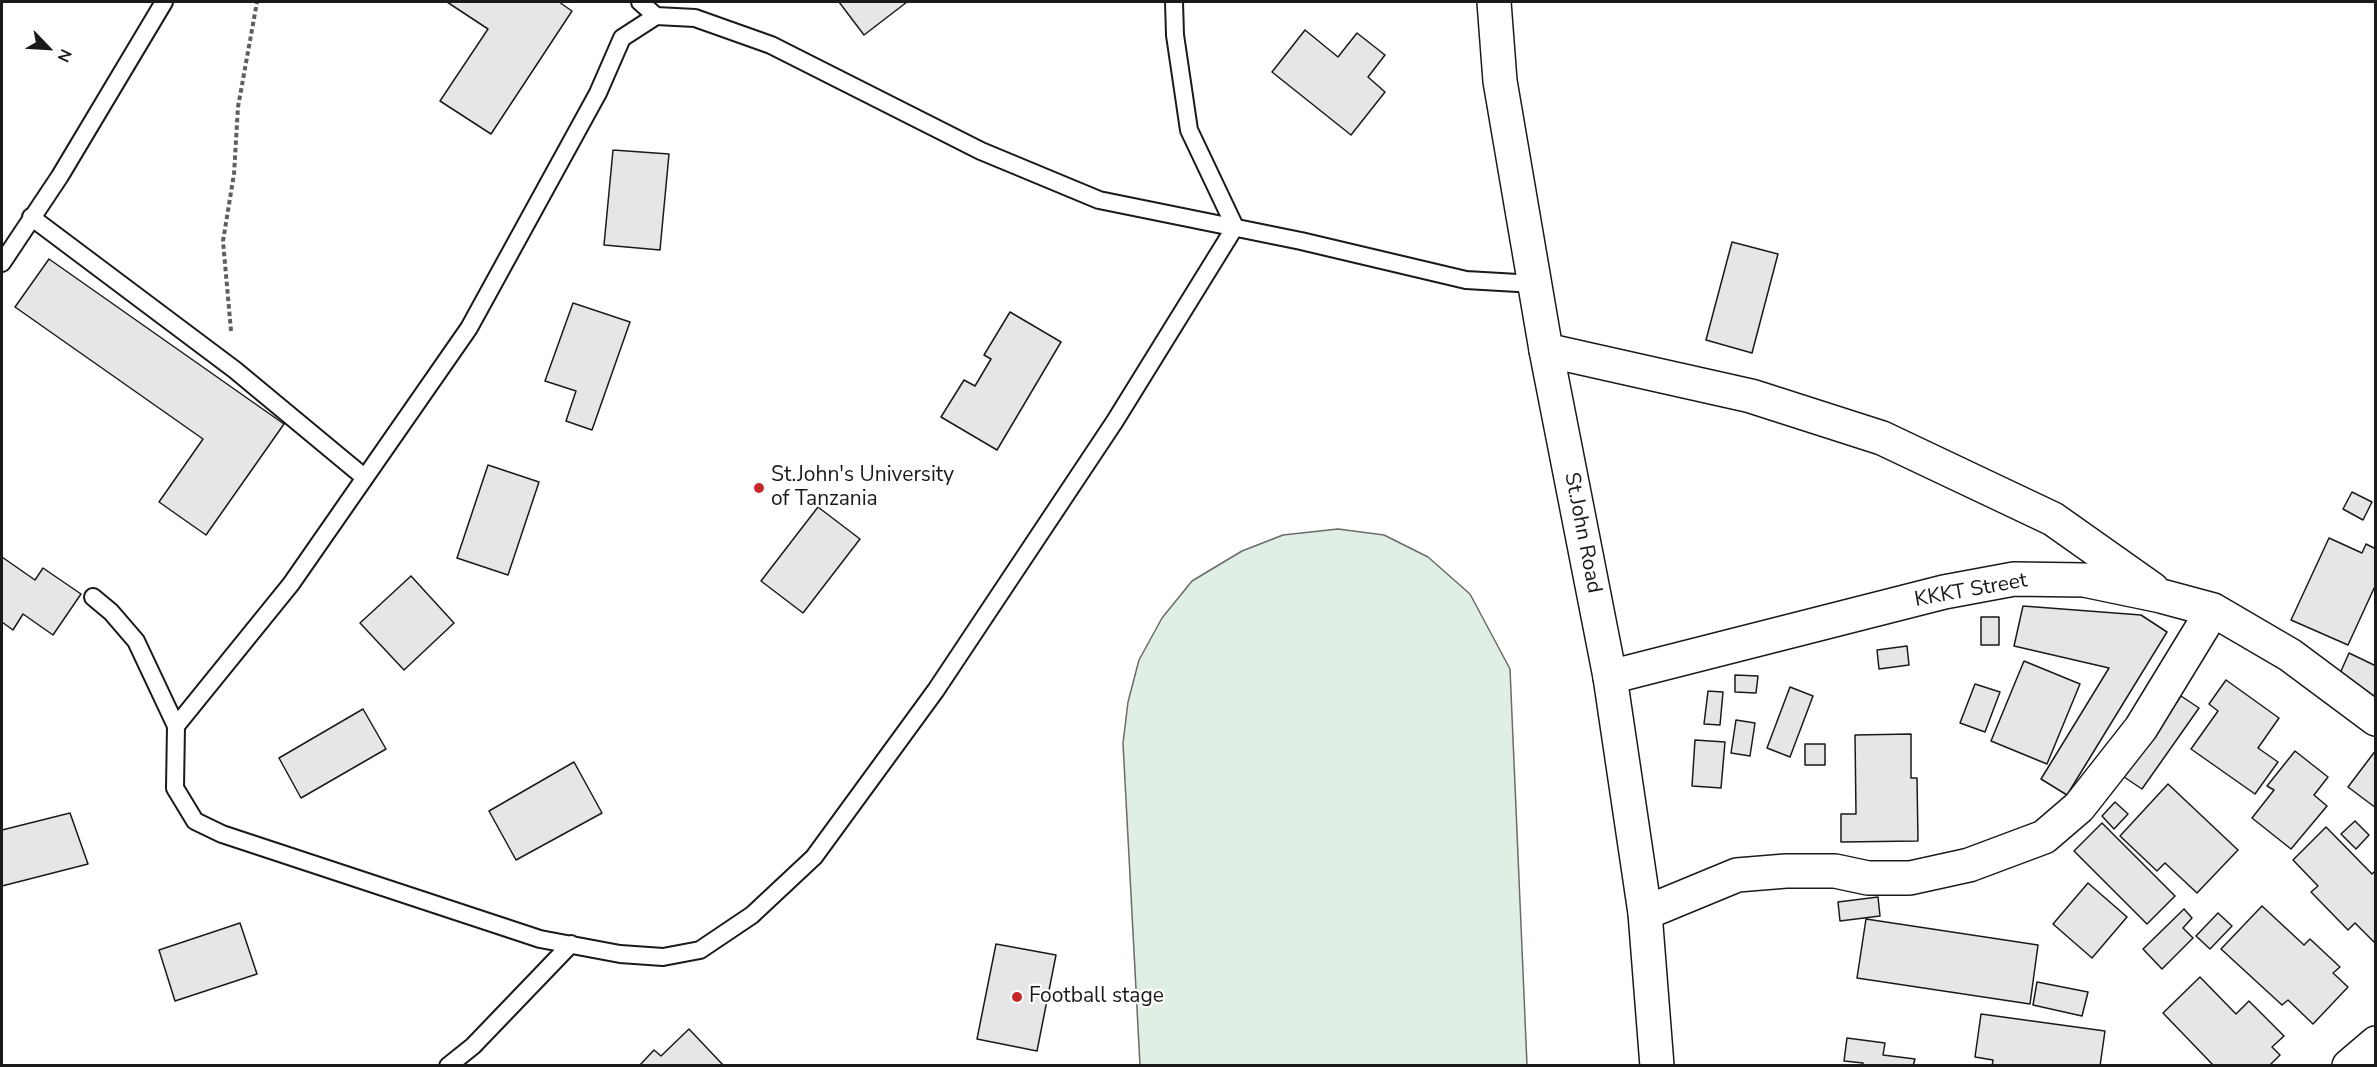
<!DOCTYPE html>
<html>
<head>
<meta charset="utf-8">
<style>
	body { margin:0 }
	#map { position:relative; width:2377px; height:1067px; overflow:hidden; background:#fff; font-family:"Nunito Sans",sans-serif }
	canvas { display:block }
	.frame { position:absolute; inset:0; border:3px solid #1a1a1a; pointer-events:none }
	.north { position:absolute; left:18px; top:18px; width:60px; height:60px; -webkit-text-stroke:4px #fff; paint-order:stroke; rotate:115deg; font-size:16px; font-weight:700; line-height:24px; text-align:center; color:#1a1a1a }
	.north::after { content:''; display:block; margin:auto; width:21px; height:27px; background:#1a1a1a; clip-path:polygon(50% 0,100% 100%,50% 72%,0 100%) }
</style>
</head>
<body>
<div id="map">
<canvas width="2377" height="1067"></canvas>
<div class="frame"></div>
<div class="north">N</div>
</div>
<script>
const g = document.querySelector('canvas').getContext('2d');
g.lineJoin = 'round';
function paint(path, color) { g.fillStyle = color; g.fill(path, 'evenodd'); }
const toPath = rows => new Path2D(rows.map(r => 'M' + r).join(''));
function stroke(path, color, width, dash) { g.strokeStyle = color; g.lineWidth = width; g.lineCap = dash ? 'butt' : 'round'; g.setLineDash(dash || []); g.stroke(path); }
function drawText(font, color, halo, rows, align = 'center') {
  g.font = font + ' "Nunito Sans",sans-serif'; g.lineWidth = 4.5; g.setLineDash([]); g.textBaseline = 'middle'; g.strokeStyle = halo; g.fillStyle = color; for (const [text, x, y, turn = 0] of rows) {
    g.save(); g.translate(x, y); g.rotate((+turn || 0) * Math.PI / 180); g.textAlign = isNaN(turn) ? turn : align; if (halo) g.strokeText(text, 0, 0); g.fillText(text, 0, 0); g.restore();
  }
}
const green = toPath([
	[1338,529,1384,535,1428,557,1470,594,1510,669,1527,1065,1140,1065,1123,743,1128,702,1139,660,1162,618,1192,581,1242,551,1283,535,1338,529]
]);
paint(green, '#e0efe3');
stroke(green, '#6a6a6a', 1.5);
const building = toPath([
	[447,2,559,2,572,11,491,134,440,101,488,29,447,2],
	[839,2,907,2,864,35,839,2],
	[1305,30,1338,57,1357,33,1385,55,1368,77,1385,92,1351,135,1272,72,1305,30],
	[613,150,669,154,660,250,604,245,613,150],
	[1732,242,1778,254,1752,353,1706,340,1732,242],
	[49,259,284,424,206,535,159,502,203,439,15,307,49,259],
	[573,303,630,322,592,430,566,421,576,391,545,381,573,303],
	[1010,312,1061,342,997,450,941,417,964,380,975,386,991,359,984,355,1010,312],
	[488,465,539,482,508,575,457,558,488,465],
	[2352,492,2372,502,2363,520,2343,509,2352,492],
	[818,507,860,539,803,613,761,581,818,507],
	[2329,538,2362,553,2366,544,2376,549,2376,584,2348,645,2291,620,2329,538],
	[2,557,35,580,43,568,81,594,53,635,23,614,13,630,2,622,2,557],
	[411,576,454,623,404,670,360,623,411,576],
	[2023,606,2141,615,2167,632,2067,795,2041,779,2109,668,2014,646,2023,606],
	[1981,617,1999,617,1999,645,1981,645,1981,617],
	[1907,646,1909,665,1879,669,1877,650,1907,646],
	[2349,653,2376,666,2376,697,2338,678,2349,653],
	[2024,661,2080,684,2047,764,1991,741,2024,661],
	[1735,675,1758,676,1756,693,1735,692,1735,675],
	[2226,680,2279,718,2258,748,2278,762,2255,794,2191,749,2218,711,2209,704,2226,680],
	[1975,684,2000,692,1985,732,1960,723,1975,684],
	[1790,687,1813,696,1790,757,1767,748,1790,687],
	[1708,691,1723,692,1720,725,1704,724,1708,691],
	[2181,696,2199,708,2142,789,2124,777,2181,696],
	[363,709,386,749,301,798,279,758,363,709],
	[1736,720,1755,723,1750,756,1731,753,1736,720],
	[1911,734,1911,778,1917,778,1918,841,1841,842,1841,814,1856,814,1855,735,1911,734],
	[1695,740,1725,742,1721,788,1692,786,1695,740],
	[1805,744,1825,744,1825,765,1805,765,1805,744],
	[2376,750,2376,808,2348,787,2376,750],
	[2295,751,2328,777,2314,795,2327,806,2291,849,2252,818,2274,790,2267,786,2295,751],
	[574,762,602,813,516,860,489,811,574,762],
	[2168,784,2238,850,2197,893,2165,863,2157,871,2120,836,2168,784],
	[2115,802,2128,814,2114,829,2102,816,2115,802],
	[70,813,88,864,2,886,2,830,70,813],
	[2355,821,2369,835,2356,849,2341,834,2355,821],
	[2102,823,2175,896,2147,924,2074,851,2102,823],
	[2326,827,2372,874,2376,870,2376,944,2355,923,2348,930,2311,892,2318,886,2293,860,2326,827],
	[2088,883,2127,917,2092,958,2053,924,2088,883],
	[1878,897,1880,916,1840,921,1838,902,1878,897],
	[2262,906,2304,945,2310,939,2340,967,2333,973,2348,987,2313,1024,2288,1000,2282,1005,2221,949,2262,906],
	[2184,909,2192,918,2183,928,2193,938,2162,969,2143,949,2184,909],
	[2218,913,2232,926,2210,949,2196,936,2218,913],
	[1866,919,2038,945,2030,1004,1857,978,1866,919],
	[240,923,257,974,175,1001,159,950,240,923],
	[996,944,1056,955,1037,1051,977,1039,996,944],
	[2200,977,2236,1014,2249,1001,2284,1036,2272,1047,2280,1055,2269,1066,2214,1066,2163,1013,2200,977],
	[2037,982,2088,992,2082,1016,2033,1005,2037,982],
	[1981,1014,2105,1031,2100,1066,1992,1066,1993,1060,1975,1057,1981,1014],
	[689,1029,724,1066,639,1066,654,1050,661,1056,689,1029],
	[1847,1038,1885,1043,1883,1055,1915,1059,1913,1066,1862,1066,1863,1063,1844,1061,1847,1038]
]);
paint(building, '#e6e6e6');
stroke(building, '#1a1a1a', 1.5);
const service = toPath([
	[640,2,656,16],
	[31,217,235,370,364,477],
	[2,263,60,176,164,2],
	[93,597,111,612,136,641,176,726,175,788,195,821,222,834,540,939,620,954,663,957,700,950,752,915,814,857,936,690,1115,421,1235,227,1189,130,1175,35,1174,2],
	[176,726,291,584,469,328,598,93,622,38,656,16,695,18,771,45,981,151,1099,200,1301,241,1466,280,1535,284],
	[448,1066,473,1046,571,944]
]);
const minor = toPath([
	[1546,350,1751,396,1882,438,2053,519,2152,589],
	[1610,677,1944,592,2014,579,2084,580,2161,596,2213,610,2290,655,2376,719],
	[1645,913,1737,875,1786,871,1835,871,1868,878,1910,878,1969,865,2044,837,2079,807,2141,728,2213,610],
	[2349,1066,2376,1043]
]);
const tertiary = toPath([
	[1494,2,1500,81,1546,350,1610,677,1645,913,1657,1066]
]);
stroke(service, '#1a1a1a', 20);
stroke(minor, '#1a1a1a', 36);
stroke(tertiary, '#1a1a1a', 36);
stroke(toPath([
	[231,331,223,241,234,174,238,107,257,2]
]), '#5f5f5f', 4, [4.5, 3]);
stroke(service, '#fff', 16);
stroke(minor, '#fff', 33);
stroke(tertiary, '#fff', 33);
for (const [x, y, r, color] of [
	[759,488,6,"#c62828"],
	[1017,997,6,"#c62828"]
]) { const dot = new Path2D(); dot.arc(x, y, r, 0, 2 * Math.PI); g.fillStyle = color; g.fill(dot); stroke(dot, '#fff', 2); }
drawText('21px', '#1a1a1a', '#fff', [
	["St.John's University",771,476],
	["of Tanzania",771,500],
	["Football stage",1029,997]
], 'left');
drawText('21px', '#1a1a1a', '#fff', [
	["St.John Road",1582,533,79],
	["KKKT Street",1971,591,-10]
]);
</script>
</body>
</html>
